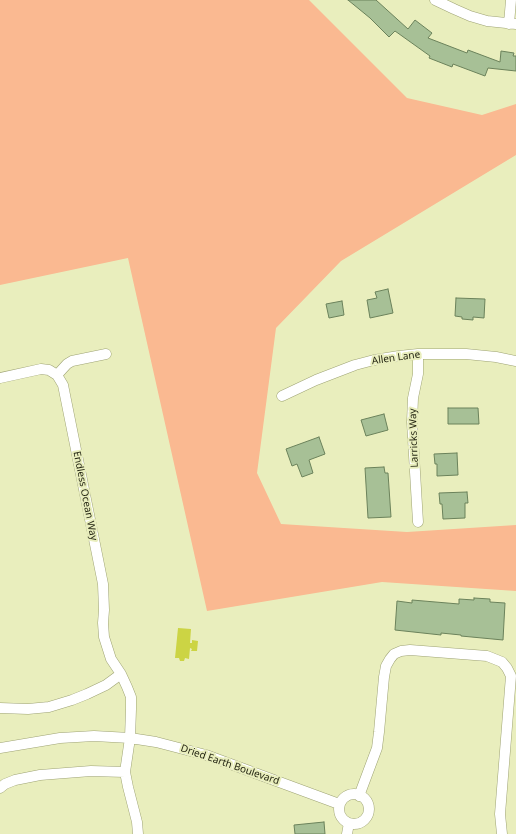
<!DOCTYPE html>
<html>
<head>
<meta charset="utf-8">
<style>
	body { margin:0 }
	canvas { display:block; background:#e9eebd }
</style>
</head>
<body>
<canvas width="516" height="834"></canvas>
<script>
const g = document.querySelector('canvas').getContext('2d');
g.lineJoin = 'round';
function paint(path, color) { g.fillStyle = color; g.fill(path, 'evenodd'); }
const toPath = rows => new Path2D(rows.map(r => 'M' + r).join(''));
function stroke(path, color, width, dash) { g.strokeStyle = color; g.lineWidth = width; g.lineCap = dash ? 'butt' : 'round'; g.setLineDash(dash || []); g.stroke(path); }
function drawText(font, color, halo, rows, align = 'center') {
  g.font = font + ' "Noto Sans",sans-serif'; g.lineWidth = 4; g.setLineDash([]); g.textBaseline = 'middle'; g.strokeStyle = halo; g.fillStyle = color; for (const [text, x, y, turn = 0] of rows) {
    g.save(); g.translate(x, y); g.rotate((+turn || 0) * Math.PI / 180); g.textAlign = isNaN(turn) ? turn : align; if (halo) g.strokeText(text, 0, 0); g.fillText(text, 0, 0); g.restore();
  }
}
paint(toPath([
	[0,0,309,0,407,98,482,115,516,104,516,155,341,261,276,328,257,473,281,524,407,532,516,525,516,591,382,582,207,611,128,258,0,285]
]), '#fab991');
paint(toPath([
	[178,628,191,629,190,643,192,643,192,640,198,641,197,651,191,651,192,649,190,648,189,659,185,658,184,661,180,661,179,658,175,658]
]), '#ccd444');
const building = toPath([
	[348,0,376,0,408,29,415,20,432,33,428,38,467,53,468,50,500,62,501,51,514,53,513,56,516,56,516,71,488,68,485,76,453,64,452,67,429,58,430,56,395,31,389,37,370,18,348,0],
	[388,289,393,313,370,318,367,300,377,298,375,292,388,289],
	[456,298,485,299,484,318,473,317,473,320,462,319,462,317,455,316,456,298],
	[342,301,344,315,329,318,326,304,342,301],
	[448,408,478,408,479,424,448,424,448,408],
	[384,414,388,430,366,436,361,420,384,414],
	[319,437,325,454,309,460,313,473,302,477,297,464,292,466,286,449,319,437],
	[457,453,458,475,437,476,437,464,435,464,434,454,457,453],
	[384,467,385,473,388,473,391,517,368,518,365,468,384,467],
	[467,492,468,503,465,503,465,518,443,519,442,504,440,504,439,493,467,492],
	[474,598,490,599,490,602,505,603,503,640,461,636,461,635,441,633,441,635,395,630,397,601,412,603,412,600,459,604,459,599,474,600,474,598],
	[324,822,325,834,295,834,294,825,324,822]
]);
paint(building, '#a7c096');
stroke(building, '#6b825b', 1);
const street = toPath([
	[435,0,454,9,470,16,487,21,516,24],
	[509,24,511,0],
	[418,354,418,374,413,398,412,422,418,522],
	[57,375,67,364,72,361,106,354],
	[0,378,41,369,49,370,57,375,63,385,103,584,104,610,103,623,104,637,111,659,121,674,127,687,131,697,131,709,130,738,125,772,128,787,137,822,138,834],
	[282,396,316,380,355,365,374,360,399,356,418,354,466,354,496,357,516,361],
	[0,708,28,709,49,707,72,700,87,694,106,685,121,674],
	[0,748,60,738,94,736,130,738,156,742,206,755,339,804],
	[0,788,5,784,15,780,40,775,91,771,125,772],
	'339 809a15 15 0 1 1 30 0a15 15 0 1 1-30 0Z',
	[359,796,377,748,379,732,384,677,386,666,390,659,394,654,401,651,410,650,487,656,502,662,507,668,511,676,500,814,502,834],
	[347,834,349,823]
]);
stroke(street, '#9ea374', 11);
stroke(street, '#fff', 10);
drawText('10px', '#1f200e', '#e9eebd', [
	["Allen Lane",396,358,-8],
	["Larricks Way",414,438,-92],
	["Endless Ocean Way",85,496,79],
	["Dried Earth Boulevard",230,765,19]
]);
</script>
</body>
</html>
